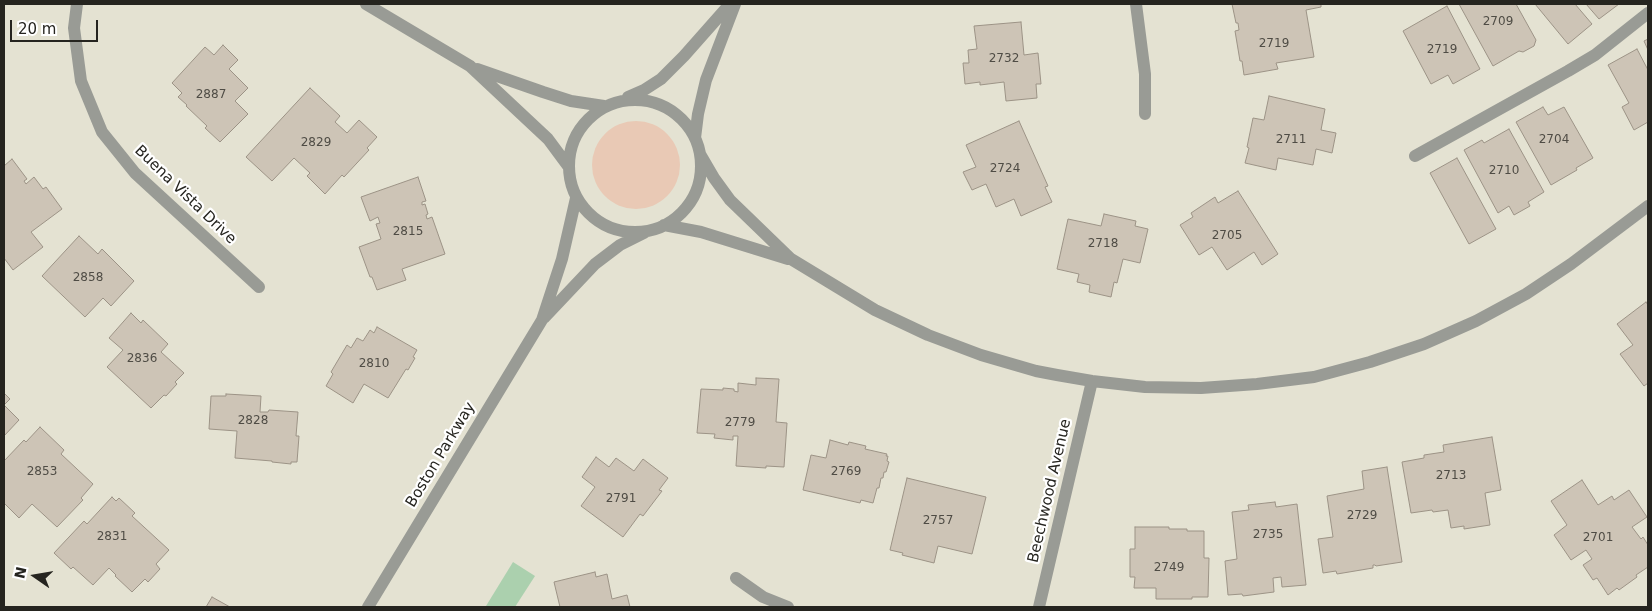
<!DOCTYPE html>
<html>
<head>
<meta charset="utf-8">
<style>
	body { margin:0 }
	#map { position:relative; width:1652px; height:611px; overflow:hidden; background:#e4e2d2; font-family:"DejaVu Sans",sans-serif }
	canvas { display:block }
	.frame { position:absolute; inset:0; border:5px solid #25241f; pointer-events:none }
	.north { position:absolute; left:10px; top:551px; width:50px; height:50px; -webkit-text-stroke:4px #fff; paint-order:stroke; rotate:283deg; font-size:14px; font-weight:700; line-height:20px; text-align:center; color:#25241f }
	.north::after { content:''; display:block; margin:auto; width:18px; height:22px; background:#25241f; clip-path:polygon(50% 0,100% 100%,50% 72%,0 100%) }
	.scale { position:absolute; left:10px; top:20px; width:88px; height:22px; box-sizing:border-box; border:2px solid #25241f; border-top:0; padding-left:6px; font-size:15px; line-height:18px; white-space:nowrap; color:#25241f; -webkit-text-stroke:4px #fff; paint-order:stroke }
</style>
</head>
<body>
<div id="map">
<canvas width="1652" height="611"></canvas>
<div class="frame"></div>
<div class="north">N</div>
<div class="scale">20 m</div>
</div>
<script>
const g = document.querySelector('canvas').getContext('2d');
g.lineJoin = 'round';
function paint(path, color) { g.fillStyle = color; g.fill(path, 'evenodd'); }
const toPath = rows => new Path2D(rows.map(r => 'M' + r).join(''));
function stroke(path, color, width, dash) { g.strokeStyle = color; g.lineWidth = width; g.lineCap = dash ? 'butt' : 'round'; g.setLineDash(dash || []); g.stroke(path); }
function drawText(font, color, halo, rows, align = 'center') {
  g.font = font + ' "DejaVu Sans",sans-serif'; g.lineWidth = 4.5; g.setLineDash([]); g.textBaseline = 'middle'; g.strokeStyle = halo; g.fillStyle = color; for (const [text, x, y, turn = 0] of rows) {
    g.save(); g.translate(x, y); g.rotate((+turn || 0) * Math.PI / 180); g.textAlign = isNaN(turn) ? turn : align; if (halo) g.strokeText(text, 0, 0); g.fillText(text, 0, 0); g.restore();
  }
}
paint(toPath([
	'592 165a44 44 0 1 1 88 0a44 44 0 1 1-88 0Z'
]), '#e9c9b5');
paint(toPath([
	[513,562,535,576,515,607,488,607,486,606]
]), '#abd0ae');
const building = toPath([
	[1232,4,1321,4,1321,7,1306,10,1314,57,1276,63,1278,69,1244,75,1242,61,1240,61,1235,31,1239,30,1238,23,1236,23,1232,4],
	[1459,4,1516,4,1536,40,1534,46,1523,52,1519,51,1493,66,1459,4],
	[1535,4,1575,4,1592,24,1568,44,1535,4],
	[1586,4,1619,4,1599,19,1586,4],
	[1447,6,1480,69,1453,84,1448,75,1431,84,1403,31,1447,6],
	[1021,22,1024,55,1038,53,1041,84,1036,84,1037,98,1006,101,1004,82,980,85,980,82,965,84,963,63,969,63,968,50,977,49,974,26,1021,22],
	[1648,39,1648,50,1644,41,1648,39],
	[223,45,238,60,229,69,248,88,235,101,248,114,220,142,205,128,207,126,186,106,187,105,178,97,182,93,172,83,205,47,214,55,223,45],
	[1637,49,1648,70,1648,122,1634,130,1622,107,1629,103,1608,65,1637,49],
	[310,88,340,116,335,122,347,133,359,120,377,137,367,148,369,150,344,177,342,175,325,194,307,176,310,173,294,158,272,181,246,157,310,88],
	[1269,96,1325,109,1321,130,1336,133,1332,153,1316,149,1313,165,1278,158,1276,170,1245,163,1249,148,1247,147,1253,118,1264,120,1269,96],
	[1543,107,1548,115,1564,107,1593,158,1576,168,1577,170,1551,185,1516,122,1543,107],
	[1019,121,1048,186,1045,187,1052,202,1021,216,1014,199,996,207,986,184,972,190,963,172,976,167,966,145,1019,121],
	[1509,129,1544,192,1528,202,1530,206,1514,215,1509,206,1498,213,1464,150,1482,140,1484,143,1509,129],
	[1457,158,1496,229,1469,244,1430,173,1457,158],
	[12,159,27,179,24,181,26,184,34,177,43,189,46,187,62,209,31,232,43,247,13,270,4,258,4,166,12,159],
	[418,177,426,201,422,202,422,205,425,204,428,214,426,215,427,219,432,217,445,254,402,269,406,280,377,290,372,277,370,277,359,247,381,239,376,224,380,223,378,217,370,221,361,197,418,177],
	[1238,191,1278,254,1262,265,1254,252,1227,270,1212,247,1199,255,1180,225,1193,217,1191,213,1215,197,1218,203,1238,191],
	[1104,214,1136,221,1135,226,1148,229,1140,263,1123,259,1117,283,1114,282,1111,297,1089,292,1090,285,1077,282,1079,274,1057,269,1068,219,1101,226,1104,214],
	[79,236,98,254,102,249,134,281,111,306,103,298,85,317,42,276,79,236],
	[1646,302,1648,305,1648,383,1644,386,1620,354,1633,345,1617,324,1646,302],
	[131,313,141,323,143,320,168,344,161,352,184,373,175,382,177,384,166,396,164,395,151,408,107,367,123,350,109,338,131,313],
	[377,327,417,350,413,357,415,358,408,370,406,369,388,398,364,384,353,403,326,386,333,374,331,372,347,345,351,348,357,338,363,341,370,330,374,333,377,327],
	[756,378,779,379,776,422,787,423,784,467,766,466,766,468,736,466,738,436,733,436,733,440,714,438,715,434,697,433,701,389,723,390,723,388,734,389,734,391,738,392,738,383,756,385,756,378],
	[4,393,10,399,4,405,19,420,4,436,4,393],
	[226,394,261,396,260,412,268,412,269,410,298,412,296,436,299,436,297,462,291,462,291,464,272,462,272,461,235,458,237,431,209,429,211,396,226,396,226,394],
	[40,427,64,450,61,454,93,484,81,498,83,500,57,527,32,504,19,518,4,503,4,461,24,440,26,442,40,427],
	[1492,437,1501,490,1485,493,1490,525,1464,529,1464,526,1451,528,1448,510,1433,512,1432,510,1411,513,1402,462,1424,458,1424,455,1444,452,1443,445,1492,437],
	[830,440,848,445,849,442,866,446,865,449,887,454,886,456,888,456,887,461,889,462,886,472,884,472,883,478,881,478,879,488,877,488,873,503,861,500,860,503,803,490,811,455,826,458,830,440],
	[596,457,609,467,616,458,634,471,643,459,668,478,659,490,662,491,643,516,640,514,623,537,581,506,595,487,582,477,596,457],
	[1387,467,1402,562,1376,566,1375,565,1373,565,1373,568,1337,574,1336,571,1323,573,1318,539,1333,537,1327,496,1364,489,1362,471,1387,467],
	[907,478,986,497,972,554,938,546,934,563,902,555,903,553,890,550,907,478],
	[1582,480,1598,505,1612,496,1614,500,1629,490,1647,517,1632,527,1641,539,1643,537,1648,545,1648,567,1636,575,1637,577,1619,590,1617,588,1608,595,1597,578,1593,580,1583,565,1592,559,1586,550,1571,560,1554,535,1567,525,1551,501,1582,480],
	[112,497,116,501,119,498,135,513,132,516,169,550,156,564,160,569,148,582,145,579,132,592,115,576,116,575,109,568,93,585,73,567,71,569,54,553,84,521,87,524,112,497],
	[1275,502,1276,507,1297,504,1306,585,1282,587,1281,577,1273,578,1274,592,1243,596,1242,594,1228,595,1225,561,1237,559,1232,512,1249,510,1248,505,1275,502],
	[1135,527,1169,527,1169,529,1187,529,1187,531,1204,531,1204,558,1209,558,1208,597,1192,597,1192,599,1156,599,1156,588,1134,588,1135,577,1130,577,1130,549,1135,549,1135,527],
	[595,572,596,577,607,574,612,599,627,595,630,607,560,607,554,582,595,572],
	[212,597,230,607,206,607,212,597]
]);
paint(building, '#cdc4b6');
stroke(building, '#9c9386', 1);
stroke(toPath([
	[1415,156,1568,71,1595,55,1648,13]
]), '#999b95', 12);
stroke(toPath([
	[77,4,74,28,81,81,102,132,135,173,259,287],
	[366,4,470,66,548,139,568,166],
	[1136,4,1145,74,1145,114],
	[477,69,543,92,571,101,604,106],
	[628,97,644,90,661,79,684,56,730,4],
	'569 166a66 66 0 1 1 132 0a66 66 0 1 1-132 0Z',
	[695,138,698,114,706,80,735,4],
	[700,154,714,178,730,200,791,259,875,310,928,335,981,355,1036,371,1057,375,1092,381,1145,387,1201,388,1257,384,1314,377,1370,362,1424,344,1476,321,1526,294,1571,264,1648,206],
	[664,225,701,232,788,259],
	[544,318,595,264,620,245,644,233],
	[736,578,763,597,788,607],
	[368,607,542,320,562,259,576,198],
	[1039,607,1092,381]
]), '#999b95', 12);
drawText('12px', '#4f4c45', null, [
	["2709",1498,22],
	["2719",1274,44],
	["2719",1442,50],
	["2732",1004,59],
	["2887",211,95],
	["2711",1291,140],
	["2704",1554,140],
	["2829",316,143],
	["2724",1005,169],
	["2710",1504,171],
	["2815",408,232],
	["2705",1227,236],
	["2718",1103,244],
	["2858",88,278],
	["2836",142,359],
	["2810",374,364],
	["2828",253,421],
	["2779",740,423],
	["2853",42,472],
	["2769",846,472],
	["2713",1451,476],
	["2791",621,499],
	["2729",1362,516],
	["2757",938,521],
	["2735",1268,535],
	["2831",112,537],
	["2701",1598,538],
	["2749",1169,568]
]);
drawText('15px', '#25241f', '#fff', [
	["Buena Vista Drive",185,195,44],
	["Boston Parkway",441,455,-59],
	["Beechwood Avenue",1050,491,-77]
]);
</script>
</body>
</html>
